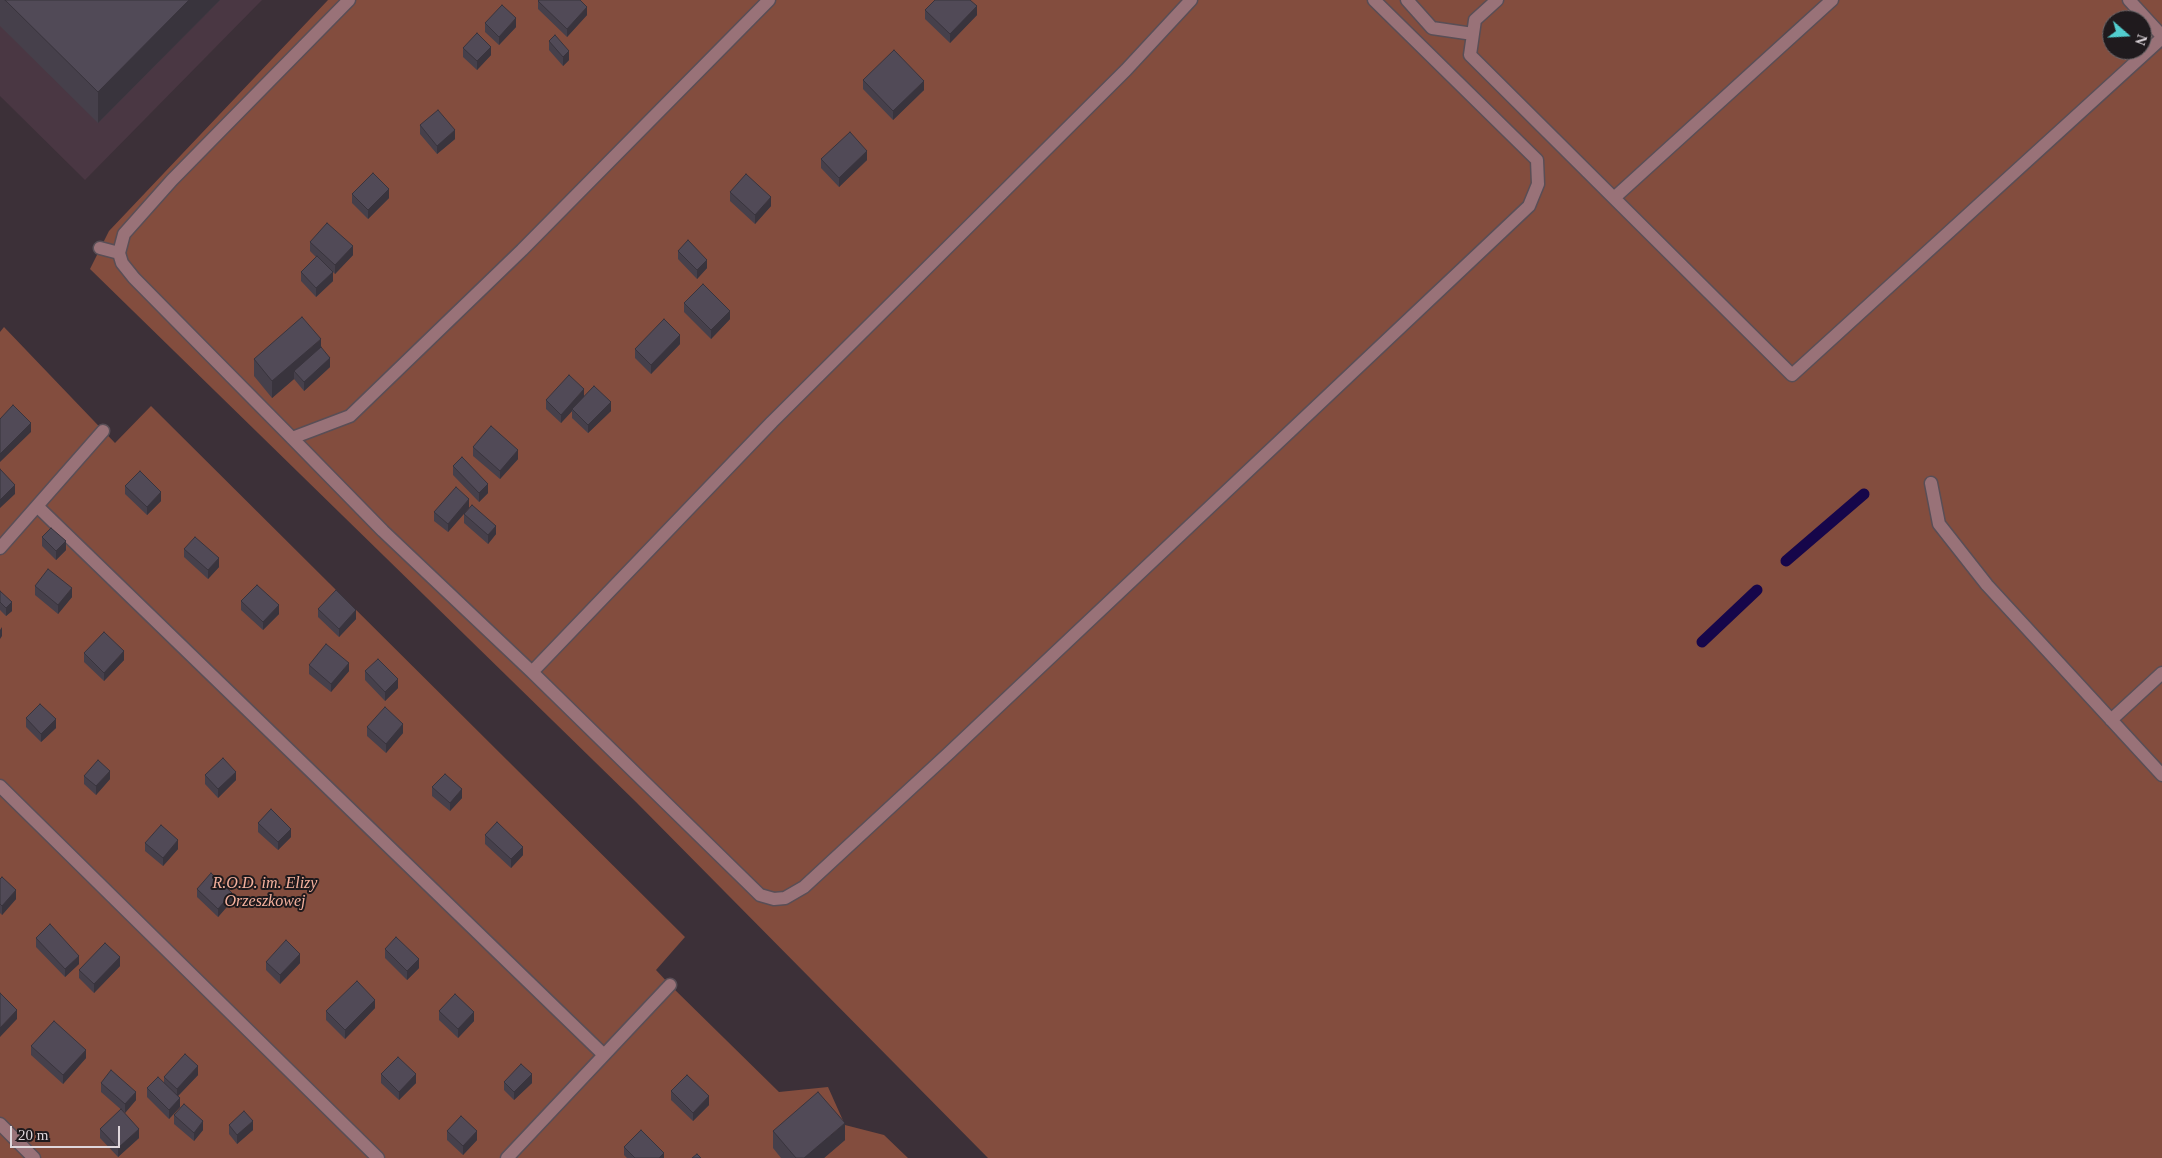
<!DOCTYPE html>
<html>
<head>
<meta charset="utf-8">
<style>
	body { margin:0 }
	#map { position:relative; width:2162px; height:1158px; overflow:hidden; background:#3c3038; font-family:Georgia,serif }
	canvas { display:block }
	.north { position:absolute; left:2102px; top:10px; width:50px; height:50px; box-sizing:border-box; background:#1f1a1d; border:1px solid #6c6669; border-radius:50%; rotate:109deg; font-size:14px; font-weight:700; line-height:20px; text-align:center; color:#dfd7dc }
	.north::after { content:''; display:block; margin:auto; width:18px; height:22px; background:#52cdce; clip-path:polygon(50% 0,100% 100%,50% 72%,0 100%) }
	.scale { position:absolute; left:10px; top:1126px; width:110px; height:22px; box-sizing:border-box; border:2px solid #dfd7dc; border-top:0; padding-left:6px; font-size:15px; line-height:18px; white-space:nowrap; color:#dfd7dc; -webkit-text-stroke:4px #1f1a1d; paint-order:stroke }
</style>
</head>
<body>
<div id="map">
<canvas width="2162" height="1158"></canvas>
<div class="north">N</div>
<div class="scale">20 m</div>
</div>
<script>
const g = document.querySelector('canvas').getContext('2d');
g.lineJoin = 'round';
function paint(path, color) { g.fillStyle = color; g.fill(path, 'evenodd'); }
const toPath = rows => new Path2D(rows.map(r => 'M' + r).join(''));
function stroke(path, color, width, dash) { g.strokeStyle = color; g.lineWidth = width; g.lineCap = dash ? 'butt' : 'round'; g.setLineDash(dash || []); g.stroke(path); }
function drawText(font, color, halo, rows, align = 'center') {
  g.font = font + ' Georgia,serif'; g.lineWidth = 4; g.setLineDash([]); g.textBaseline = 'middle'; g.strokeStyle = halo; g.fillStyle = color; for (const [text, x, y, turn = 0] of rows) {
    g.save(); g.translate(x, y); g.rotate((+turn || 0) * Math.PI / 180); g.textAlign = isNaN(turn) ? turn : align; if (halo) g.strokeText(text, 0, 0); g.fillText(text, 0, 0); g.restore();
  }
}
paint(toPath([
	[0,0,262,0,85,180,0,96]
]), '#4a3743');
paint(toPath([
	[328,0,2162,0,2162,1158,988,1158,636,802,90,269,109,231],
	[2112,20,2142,20,2142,50,2112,50],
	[4,327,115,443,151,406,685,937,656,970,670,985,779,1092,828,1087,845,1125,884,1135,908,1158,0,1158,0,332]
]), '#834d3e');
stroke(toPath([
	[1786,561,1864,494],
	[1702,642,1757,590]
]), '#16064a', 11);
const minor = toPath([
	[349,0,172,180,124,234,119,253,122,263,134,278,292,438,383,531,532,672,772,422,1126,70,1191,0],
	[1407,0,1432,28,1473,34],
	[1497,0,1475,20,1470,55,1792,375,2162,38],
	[2129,0,2162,36],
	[1614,198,1832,0],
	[100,248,119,253],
	[292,438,350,416,522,250,769,0],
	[1931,483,1939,524,1987,585,2162,775],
	[37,506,604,1055],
	[0,548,103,431],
	[532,672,760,895,774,899,785,898,804,887,949,753,1529,206,1538,184,1537,160,1374,0],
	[2111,720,2162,673],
	[0,786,378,1158],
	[0,1124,34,1158],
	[507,1158,670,985]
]);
stroke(minor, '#594e56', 15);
stroke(minor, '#997278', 12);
paint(toPath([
	[0,0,220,0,98,123,0,26],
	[538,1,587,15,567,37,538,9],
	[925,10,977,15,950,43,925,19],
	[485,23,516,27,499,45,485,32],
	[549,41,569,60,563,66,549,50],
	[463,48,491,55,477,70,463,57],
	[863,80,924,90,893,120,863,89],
	[420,125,455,139,437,154,420,134],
	[821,159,867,160,839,187,821,168],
	[730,192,771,206,755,224,730,201],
	[352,194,389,198,368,219,352,203],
	[310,242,353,255,335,274,330,269,333,281,316,297,301,281,301,272,316,257,310,251],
	[678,251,707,268,697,279,678,259],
	[684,303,730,319,711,339,684,312],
	[680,344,651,374,635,358,635,349],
	[321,347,330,367,304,391,294,379,272,398,254,376,254,359],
	[584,397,611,411,588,433,572,418,572,411,561,423,546,409,546,400],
	[473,447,518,459,500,479,473,456],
	[453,466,488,493,479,502,453,475],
	[125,486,161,501,147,515,125,494],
	[469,508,448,532,434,521,434,512],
	[464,514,496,534,488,544,464,523],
	[42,537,66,550,56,560,42,546],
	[184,549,219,567,208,579,184,557],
	[35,586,72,597,58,614,35,595],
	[0,591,12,611,6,616,0,610],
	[241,601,279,614,263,630,241,610],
	[318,609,356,619,339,637,318,617],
	[84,653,124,660,104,681,84,662],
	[309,665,349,671,331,692,309,674],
	[365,671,398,688,385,701,365,680],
	[26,718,56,728,41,742,26,727],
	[367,727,403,733,386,753,367,736],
	[205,775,236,780,218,798,205,784],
	[84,776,110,779,96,795,84,784],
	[432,787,462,798,450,811,432,796],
	[258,823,291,837,278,850,258,832],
	[485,835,523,855,511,868,485,844],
	[145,843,178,849,163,866,145,851],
	[0,879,16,899,2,915,0,913],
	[197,889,232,901,218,917,197,897],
	[36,938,79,964,65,977,36,947],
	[385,949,419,968,407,980,385,958],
	[266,962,300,963,280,984,266,970],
	[120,966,94,993,79,978,79,970],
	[375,1008,345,1039,326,1020,326,1011],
	[439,1011,474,1021,458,1038,439,1020],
	[31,1046,86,1058,63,1084,31,1055],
	[381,1074,416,1083,399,1100,381,1083],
	[198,1075,178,1096,180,1107,169,1119,147,1097,147,1088,164,1083,164,1077],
	[504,1082,532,1083,514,1100,504,1090],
	[101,1083,136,1100,125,1113,101,1092],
	[671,1091,709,1105,693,1121,671,1100],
	[174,1115,203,1130,194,1141,174,1124],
	[229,1125,253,1130,237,1144,229,1134],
	[100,1129,139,1138,118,1157,100,1138],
	[447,1131,477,1140,463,1155,447,1140],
	[773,1131,845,1140,824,1158,781,1158,773,1148],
	[624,1147,664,1158,627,1158,624,1155]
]), '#46404b');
paint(toPath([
	[189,0,220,0,98,123,98,92],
	[977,6,977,15,950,43,950,34],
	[587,7,587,15,567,37,567,29],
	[516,18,516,27,499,45,499,37],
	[491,47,491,55,477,70,477,61],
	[569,51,569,60,563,66,563,57],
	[924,81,924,90,893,120,893,111],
	[455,130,455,139,437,154,437,146],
	[867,151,867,160,839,187,839,178],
	[389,189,389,198,368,219,368,210],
	[771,197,771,206,755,224,755,215],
	[353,246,353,255,335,274,335,265],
	[707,260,707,268,697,279,697,270],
	[333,272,333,281,316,297,316,288],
	[730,311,730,319,711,339,711,330],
	[680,335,680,344,651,374,651,365],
	[321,339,321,356,294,371,294,379,272,398,272,381],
	[330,358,330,367,304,391,304,382],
	[584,389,584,398,572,409,572,411,561,423,561,415],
	[611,402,611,411,588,433,588,425],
	[31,423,31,432,0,462,0,454],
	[518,450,518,459,500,479,500,471],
	[488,484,488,493,479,502,479,493],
	[15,485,15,494,0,508,0,500],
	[161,492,161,501,147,515,147,507],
	[469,499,469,508,448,532,448,524],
	[496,526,496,534,488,544,488,535],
	[66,541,66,550,56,560,56,551],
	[219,558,219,567,208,579,208,570],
	[72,588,72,597,58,614,58,605],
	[12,602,12,611,6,616,6,608],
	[279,605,279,614,263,630,263,622],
	[356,610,356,619,339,637,339,629],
	[2,627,2,636,0,639,0,630],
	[124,651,124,660,104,681,104,673],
	[349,663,349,671,331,692,331,684],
	[398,679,398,688,385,701,385,692],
	[56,719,56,728,41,742,41,734],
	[403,724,403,733,386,753,386,744],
	[110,771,110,779,96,795,96,786],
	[236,772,236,780,218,798,218,789],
	[462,789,462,798,450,811,450,803],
	[291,829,291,837,278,850,278,842],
	[178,840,178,849,163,866,163,858],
	[523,847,523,855,511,868,511,859],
	[16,890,16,899,2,915,2,906],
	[232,893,232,901,218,917,218,909],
	[300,954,300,963,280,984,280,975],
	[79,956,79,964,65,977,65,969],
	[120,957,120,966,94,993,94,984],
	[419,959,419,968,407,980,407,971],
	[375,1000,375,1008,345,1039,345,1030],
	[17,1010,17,1019,0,1037,0,1028],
	[474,1012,474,1021,458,1038,458,1029],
	[86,1050,86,1058,63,1084,63,1075],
	[198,1066,198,1075,177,1097,177,1089],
	[416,1074,416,1083,399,1100,399,1092],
	[532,1074,532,1083,514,1100,514,1092],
	[136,1092,136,1100,125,1113,125,1104],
	[709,1096,709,1105,693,1121,693,1113],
	[180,1098,180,1107,169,1119,169,1110],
	[203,1121,203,1130,194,1141,194,1133],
	[253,1121,253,1130,237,1144,237,1135],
	[845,1123,845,1140,824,1158,804,1158],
	[139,1129,139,1138,118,1157,118,1148],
	[477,1131,477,1140,463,1155,463,1146],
	[664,1153,664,1158,659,1158]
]), '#39343d');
const building = toPath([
	[5,0,189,0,98,92,5,0],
	[539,0,580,0,587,7,567,29,538,1,539,0],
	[935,0,970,0,977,6,950,34,925,10,935,0],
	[502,5,516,18,499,37,485,23,502,5],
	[477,33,491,47,477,61,463,48,477,33],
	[555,35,569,51,563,57,549,41,555,35],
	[894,50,924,81,893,111,863,80,894,50],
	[438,110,455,130,437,146,420,125,438,110],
	[850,132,867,151,839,178,821,159,850,132],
	[373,173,389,189,368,210,352,194,373,173],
	[746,174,771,197,755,215,730,192,746,174],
	[327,223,353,246,335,265,310,242,327,223],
	[688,240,707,260,697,270,678,251,688,240],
	[317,256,333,272,316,288,301,272,317,256],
	[703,284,730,311,711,330,684,303,703,284],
	[302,317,321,339,272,381,254,359,302,317],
	[664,319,680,335,651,365,635,349,664,319],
	[321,347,330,358,304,382,294,371,321,347],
	[569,375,584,389,561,415,546,400,569,375],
	[594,386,611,402,588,425,572,409,594,386],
	[13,405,31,423,0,454,0,419,13,405],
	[491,426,518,450,500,471,473,447,491,426],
	[462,457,488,484,479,493,453,466,462,457],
	[0,469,15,485,0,500,0,469],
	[140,471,161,492,147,507,125,486,140,471],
	[456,487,469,499,448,524,434,512,456,487],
	[472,505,496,526,488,535,464,514,472,505],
	[51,528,66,541,56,551,42,537,51,528],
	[195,537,219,558,208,570,184,549,195,537],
	[48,569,72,588,58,605,35,586,48,569],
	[257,585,279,605,263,622,241,601,257,585],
	[336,590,356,610,339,629,318,609,336,590],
	[0,591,12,602,6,608,0,602,0,591],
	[104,632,124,651,104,673,84,653,104,632],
	[326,644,349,663,331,684,309,665,326,644],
	[378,659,398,679,385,692,365,671,378,659],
	[40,704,56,719,41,734,26,718,40,704],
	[385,707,403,724,386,744,367,727,385,707],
	[223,758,236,772,218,789,205,775,223,758],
	[98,760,110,771,96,786,84,776,98,760],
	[445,774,462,789,450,803,432,787,445,774],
	[271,809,291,829,278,842,258,823,271,809],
	[497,822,523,847,511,859,485,835,497,822],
	[161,825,178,840,163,858,145,843,161,825],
	[211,873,232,893,218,909,197,889,211,873],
	[2,877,16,890,2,906,0,904,0,879,2,877],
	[50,924,79,956,65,969,36,938,50,924],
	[396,937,419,959,407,971,385,949,396,937],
	[286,940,300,954,280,975,266,962,286,940],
	[105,943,120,957,94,984,79,970,105,943],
	[357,981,375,1000,345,1030,326,1011,357,981],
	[0,993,17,1010,0,1028,0,993],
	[455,994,474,1012,458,1029,439,1011,455,994],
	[54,1021,86,1050,63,1075,31,1046,54,1021],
	[185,1054,198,1066,177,1089,164,1077,185,1054],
	[398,1057,416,1074,399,1092,381,1074,398,1057],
	[521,1064,532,1074,514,1092,504,1082,521,1064],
	[111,1070,136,1092,125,1104,101,1083,111,1070],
	[687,1075,709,1096,693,1113,671,1091,687,1075],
	[158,1077,180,1098,169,1110,147,1088,158,1077],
	[818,1092,845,1123,804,1158,796,1158,773,1131,818,1092],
	[184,1104,203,1121,194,1133,174,1115,184,1104],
	[121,1109,139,1129,118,1148,100,1129,121,1109],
	[244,1111,253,1121,237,1135,229,1125,244,1111],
	[461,1116,477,1131,463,1146,447,1131,461,1116],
	[641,1130,664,1153,659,1158,635,1158,624,1147,641,1130],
	[697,1154,701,1158,692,1158,697,1154]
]);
paint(building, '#514a57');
stroke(building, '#39343d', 1);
drawText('italic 16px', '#f5b19d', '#1f1a1d', [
	["R.O.D. im. Elizy",265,884],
	["Orzeszkowej",265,902]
]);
</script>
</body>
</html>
